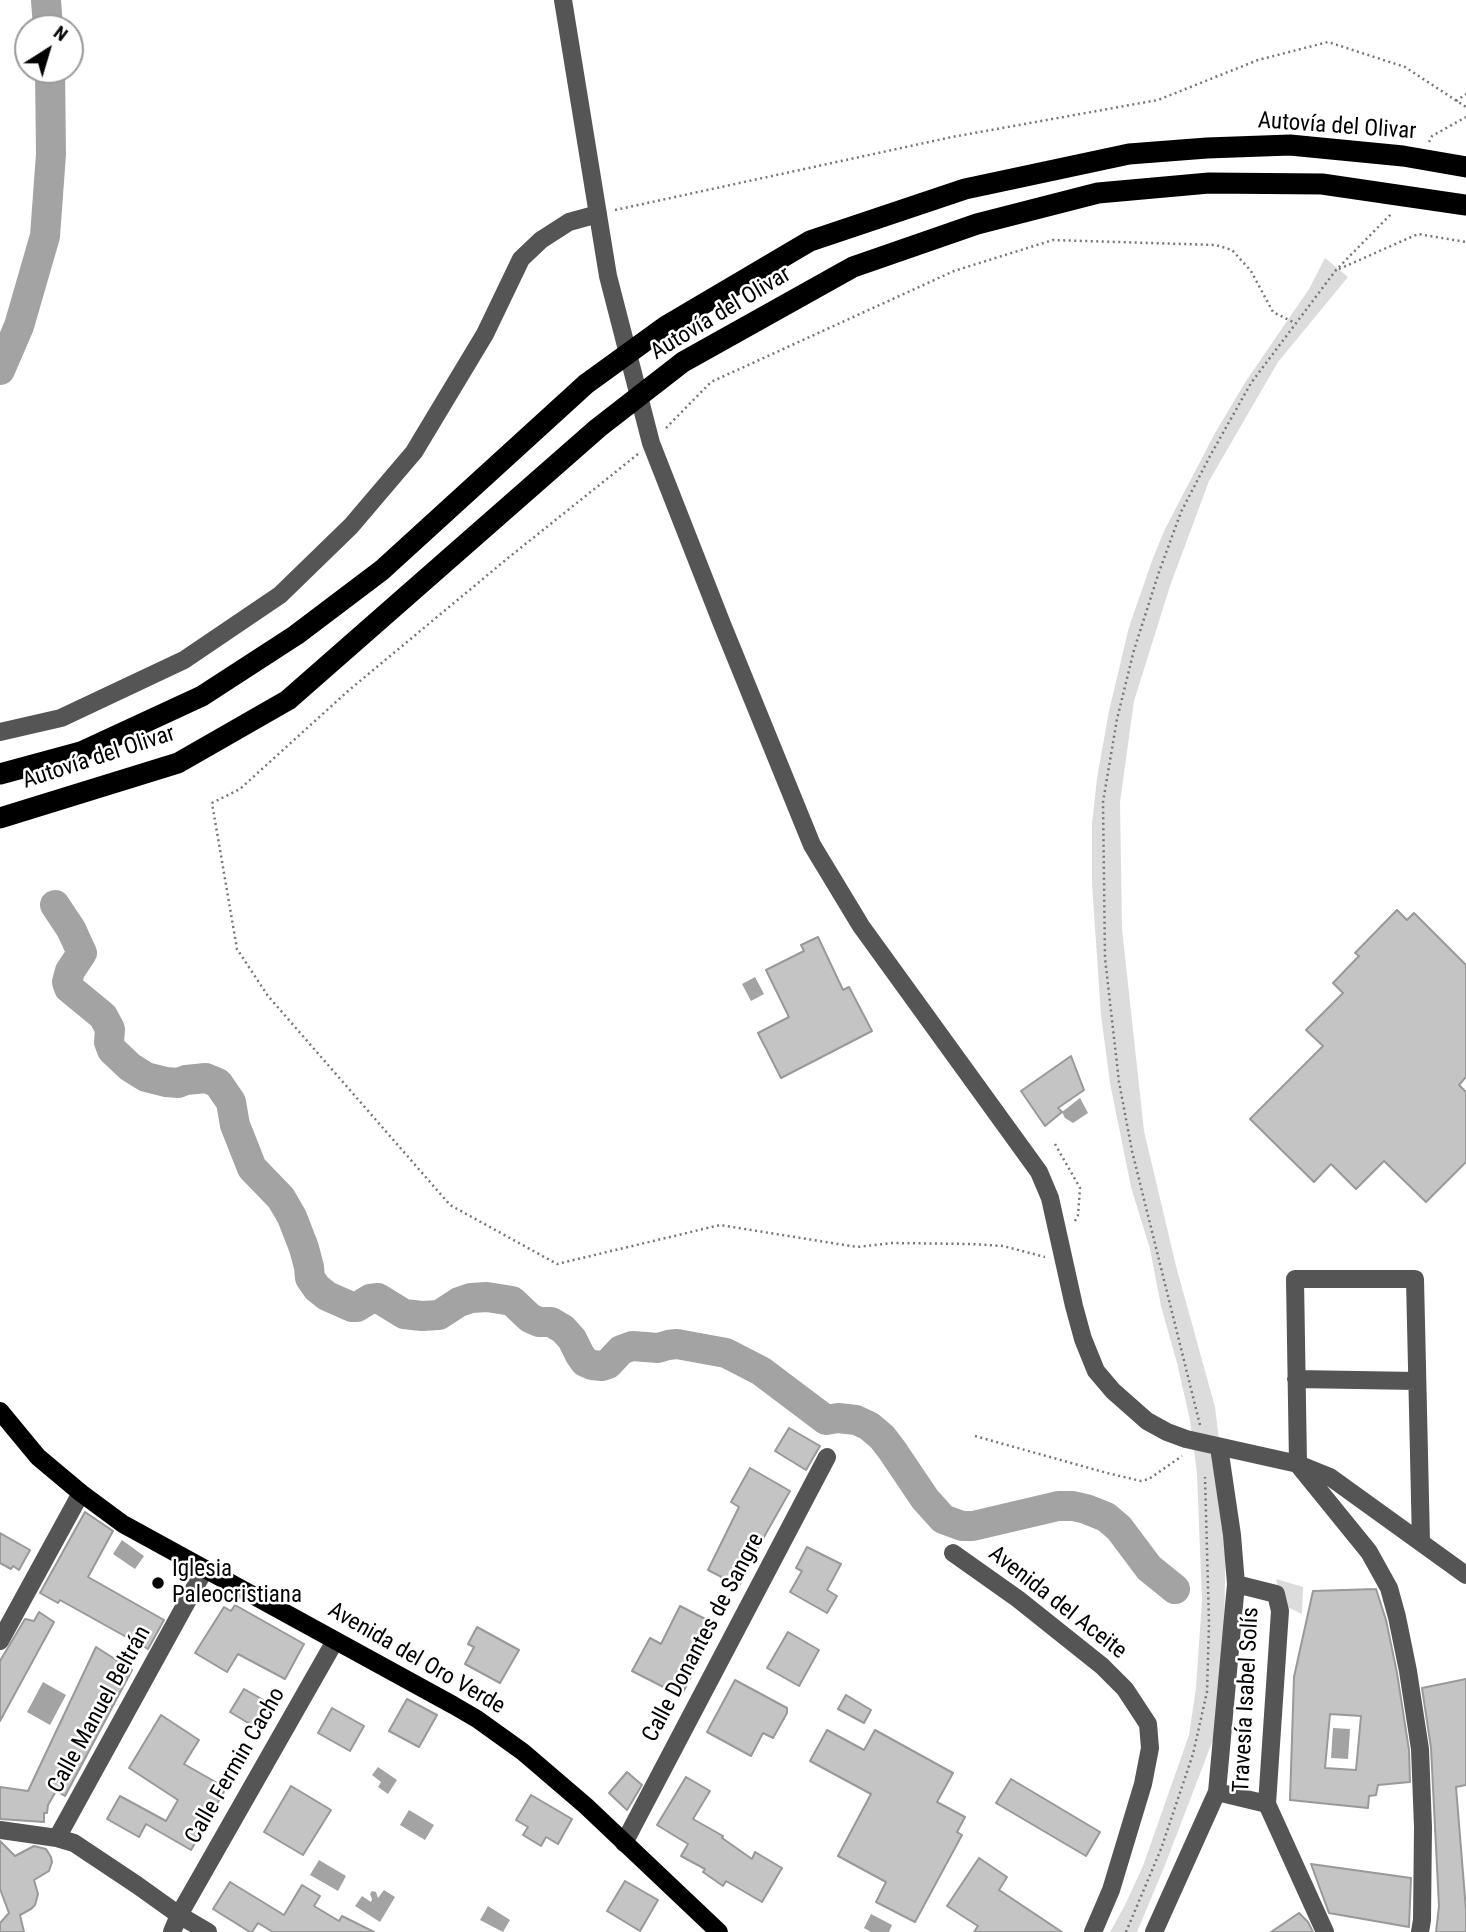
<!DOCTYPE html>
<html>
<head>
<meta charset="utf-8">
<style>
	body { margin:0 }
	#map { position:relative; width:1466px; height:1932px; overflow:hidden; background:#fff; font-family:"Roboto Condensed",sans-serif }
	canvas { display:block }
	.north { position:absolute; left:14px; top:14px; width:70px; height:70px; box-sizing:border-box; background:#fff; border:2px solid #999; border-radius:50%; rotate:37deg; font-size:19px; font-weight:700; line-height:28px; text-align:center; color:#000 }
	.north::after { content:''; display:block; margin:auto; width:24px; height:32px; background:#000; clip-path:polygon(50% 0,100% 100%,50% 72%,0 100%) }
</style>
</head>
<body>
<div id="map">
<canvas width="1466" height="1932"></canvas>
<div class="north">N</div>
</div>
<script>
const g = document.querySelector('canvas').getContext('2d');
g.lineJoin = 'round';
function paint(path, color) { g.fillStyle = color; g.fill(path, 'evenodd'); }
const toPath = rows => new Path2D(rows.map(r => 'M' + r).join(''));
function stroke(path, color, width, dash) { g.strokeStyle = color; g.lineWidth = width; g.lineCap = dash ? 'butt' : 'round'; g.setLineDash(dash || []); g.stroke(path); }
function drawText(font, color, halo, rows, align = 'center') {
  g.font = font + ' "Roboto Condensed",sans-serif'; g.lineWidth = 5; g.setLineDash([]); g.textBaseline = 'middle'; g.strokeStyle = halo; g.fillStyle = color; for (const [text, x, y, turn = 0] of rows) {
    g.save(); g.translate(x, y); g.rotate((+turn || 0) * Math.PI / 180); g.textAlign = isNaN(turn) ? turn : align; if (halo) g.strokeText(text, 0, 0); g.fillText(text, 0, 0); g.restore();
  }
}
paint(toPath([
	[1325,258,1348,277,1278,362,1209,481,1170,586,1134,701,1120,802,1122,929,1144,1131,1176,1266,1215,1407,1226,1498,1224,1651,1221,1719,1165,1865,1137,1932,1110,1932,1125,1905,1143,1866,1189,1735,1196,1688,1202,1600,1197,1473,1190,1420,1177,1363,1161,1306,1150,1249,1131,1187,1110,1083,1101,1015,1092,884,1092,824,1097,778,1109,711,1129,627,1153,558,1165,529,1215,433,1246,381,1309,289],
	[1276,1579,1303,1587,1302,1614,1283,1605]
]), '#dcdcdc');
paint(toPath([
	[755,977,764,994,751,1001,742,984],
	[1080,1098,1088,1113,1073,1123,1065,1118,1062,1112],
	[122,1540,144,1556,135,1569,113,1554],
	[43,1682,66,1695,50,1725,27,1712],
	[1333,1728,1350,1729,1348,1759,1331,1758],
	[378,1767,397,1780,388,1794,378,1787,381,1782,372,1775],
	[409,1810,434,1825,425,1840,400,1825],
	[319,1860,346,1876,338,1891,310,1875],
	[384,1890,395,1897,380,1922,355,1906,362,1896,371,1902,372,1899,370,1894,372,1891,376,1892,378,1898],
	[488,1906,510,1920,503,1932,480,1920],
	[871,1914,892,1925,889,1932,871,1932,864,1928]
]), '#a3a3a3');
stroke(toPath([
	[46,0,48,28],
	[0,370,19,326,45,236,51,154,50,70],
	[55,905,71,929,82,953,70,971,67,982,69,988,103,1016,110,1029,109,1042,112,1050,130,1067,146,1077,166,1082,178,1083,186,1080,206,1078,218,1083,231,1102,235,1125,252,1168,281,1198,292,1217,304,1248,309,1267,310,1278,317,1288,327,1296,352,1307,357,1307,370,1299,378,1298,404,1314,422,1316,439,1315,459,1302,471,1298,487,1297,512,1301,530,1318,539,1322,551,1322,563,1329,572,1339,580,1355,585,1362,592,1365,602,1366,608,1364,621,1350,632,1346,658,1348,668,1345,677,1344,726,1353,761,1371,826,1420,838,1418,856,1420,869,1426,882,1437,892,1450,925,1499,943,1519,962,1526,973,1526,1058,1506,1073,1506,1086,1509,1106,1517,1119,1528,1149,1568,1175,1589]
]), '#a3a3a3', 30);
const building = toPath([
	[1397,910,1407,920,1414,913,1466,965,1466,1077,1459,1085,1466,1092,1466,1162,1426,1202,1384,1161,1356,1189,1331,1164,1314,1182,1250,1119,1323,1046,1306,1030,1343,993,1333,983,1359,956,1355,953,1397,910],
	[818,937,843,990,849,987,872,1031,781,1078,758,1033,789,1017,766,970,804,951,801,945,818,937],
	[1071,1056,1084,1090,1058,1108,1062,1112,1045,1126,1021,1091,1071,1056],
	[789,1428,820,1446,806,1470,775,1451,789,1428],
	[750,1468,790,1491,760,1544,739,1586,708,1570,739,1507,731,1502,750,1468],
	[85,1512,113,1531,88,1577,164,1620,148,1649,60,1600,58,1603,40,1593,85,1512],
	[0,1533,30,1550,19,1570,13,1566,11,1569,0,1563,0,1533],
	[807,1547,841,1564,827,1590,837,1596,827,1613,790,1592,802,1571,796,1568,807,1547],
	[1376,1589,1386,1620,1397,1673,1409,1750,1410,1782,1378,1785,1376,1795,1369,1796,1368,1808,1290,1800,1294,1677,1313,1591,1376,1589],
	[1330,1714,1361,1716,1356,1770,1325,1768,1330,1714],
	[235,1605,304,1644,285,1679,238,1654,227,1672,195,1653,224,1607,231,1611,235,1605],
	[680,1606,713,1623,693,1661,698,1664,681,1696,632,1671,650,1638,661,1644,680,1606],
	[39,1612,54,1622,0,1721,0,1661,25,1619,34,1621,39,1612],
	[477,1627,519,1650,500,1683,465,1664,474,1647,468,1644,477,1627],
	[788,1632,819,1650,799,1686,767,1668,788,1632],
	[96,1647,132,1670,65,1796,56,1791,48,1805,47,1813,44,1813,44,1822,0,1819,0,1787,28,1791,96,1647],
	[1466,1679,1466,1785,1456,1787,1466,1910,1466,1932,1436,1932,1439,1906,1431,1748,1422,1688,1466,1679],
	[735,1680,787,1708,787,1713,773,1738,763,1733,751,1756,707,1732,735,1680],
	[244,1689,274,1706,260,1730,230,1712,244,1689],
	[846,1695,871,1710,864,1723,838,1709,846,1695],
	[407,1699,437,1715,419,1747,389,1731,407,1699],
	[332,1708,364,1726,350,1751,318,1733,332,1708],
	[161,1715,199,1740,184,1764,226,1788,191,1850,146,1824,139,1837,107,1819,120,1796,166,1821,178,1800,129,1768,161,1715],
	[827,1730,864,1750,875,1730,953,1773,937,1802,965,1817,957,1832,962,1835,915,1922,876,1902,886,1882,838,1856,871,1794,810,1761,827,1730],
	[627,1772,642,1785,627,1810,609,1793,627,1772],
	[686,1777,710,1791,693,1819,723,1836,722,1838,752,1859,755,1852,782,1868,762,1902,726,1881,723,1886,703,1872,705,1869,681,1856,688,1844,657,1825,686,1777],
	[1011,1779,1100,1832,1086,1856,996,1803,1011,1779],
	[291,1786,331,1810,303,1855,264,1832,291,1786],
	[531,1795,572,1819,558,1844,546,1837,541,1846,523,1835,528,1827,516,1820,531,1795],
	[0,1841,15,1856,34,1846,46,1849,51,1857,52,1862,49,1871,34,1880,38,1894,35,1905,31,1909,20,1915,24,1932,0,1932,0,1923,9,1913,0,1889,0,1841],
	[979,1858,1007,1877,999,1890,1062,1932,974,1932,978,1926,947,1906,979,1858],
	[1311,1864,1411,1878,1409,1927,1329,1913,1311,1864],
	[625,1881,658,1900,640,1931,607,1911,625,1881],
	[230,1882,284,1915,302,1885,320,1896,314,1906,339,1921,342,1916,374,1932,273,1932,258,1923,252,1932,250,1932,213,1909,230,1882],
	[1299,1913,1308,1922,1313,1932,1271,1932,1299,1913]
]);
paint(building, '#c4c4c4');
stroke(building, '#999', 2);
stroke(toPath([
	[1456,101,1466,94],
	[1429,142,1432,136,1466,117],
	[615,210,952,137,1158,100,1258,60,1328,42,1405,67,1466,107],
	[1339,269,1418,234,1466,242],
	[666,428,711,382,954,271,1053,240,1216,245,1232,250,1251,271,1273,312,1295,323],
	[638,454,508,558,348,691,240,789,212,803,237,949,268,996,450,1205,557,1264,720,1225,857,1247,892,1243,971,1244,1003,1246,1045,1257],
	[1055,1144,1080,1188,1078,1215,1074,1223],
	[1200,1425,1132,1151,1119,1082,1105,958,1103,802,1117,719,1134,650,1159,572,1181,512,1210,456,1251,383,1336,270,1392,213],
	[975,1436,1107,1473,1141,1481,1149,1479,1182,1456],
	[1126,1932,1161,1849,1193,1754,1207,1692,1209,1623,1205,1477]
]), '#777', 2.5, [2, 3.5]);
stroke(toPath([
	[563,0,608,276,651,443,722,624,812,845,861,926,1039,1172,1050,1198,1074,1306,1083,1339,1096,1371,1113,1391,1147,1421,1167,1432,1186,1439,1298,1464,1330,1477,1466,1575],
	[0,732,61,718,184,660,280,595,351,526,414,452,485,334,521,259,541,240,569,222,598,214],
	[1296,1379,1417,1381],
	[1219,1447,1232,1535,1236,1584,1276,1594,1280,1611,1267,1804,1325,1932],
	[1298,1464,1295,1279,1415,1279,1421,1542],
	[1300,1467,1369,1552,1389,1588,1397,1617,1408,1671,1420,1749,1423,1827,1422,1920,1420,1932],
	[953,1553,1018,1599,1102,1666,1125,1689,1148,1724,1150,1748,1143,1784,1111,1890,1093,1932],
	[1236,1584,1217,1792,1267,1804],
	[0,1641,81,1493],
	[0,1830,57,1838,74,1843,137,1885,179,1915,208,1932],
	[57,1838,205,1569],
	[624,1843,827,1457],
	[172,1932,179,1915,335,1641],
	[1154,1932,1217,1792]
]), '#555', 18);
stroke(toPath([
	[0,1411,38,1457,81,1493,123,1524,453,1705,477,1719,523,1752,586,1806,719,1932]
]), '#000', 18);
stroke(toPath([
	[0,774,81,752,202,696,296,635,382,570,586,384,666,326,810,241,965,189,1129,154,1207,148,1290,145,1403,156,1466,167],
	[0,818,178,763,288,700,598,428,683,362,853,267,977,224,1098,193,1209,183,1322,184,1466,205]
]), '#000', 21);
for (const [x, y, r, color] of [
	[158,1583,7,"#000"]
]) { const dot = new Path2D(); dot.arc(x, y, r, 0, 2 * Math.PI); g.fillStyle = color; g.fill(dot); stroke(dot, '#fff', 2.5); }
drawText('23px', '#000', '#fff', [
	["Autovía del Olivar",1337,127,4],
	["Autovía del Olivar",721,314,-31],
	["Autovía del Olivar",99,758,-18],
	["Avenida del Aceite",1057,1603,38],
	["Calle Donantes de Sangre",704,1638,-62],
	["Avenida del Oro Verde",416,1659,30],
	["Travesía Isabel Solís",1247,1700,-87],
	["Calle Manuel Beltrán",100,1710,-61],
	["Calle Fermin Cacho",236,1766,-60]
]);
drawText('23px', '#000', '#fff', [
	["Iglesia",172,1570],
	["Paleocristiana",172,1596]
], 'left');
</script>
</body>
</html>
